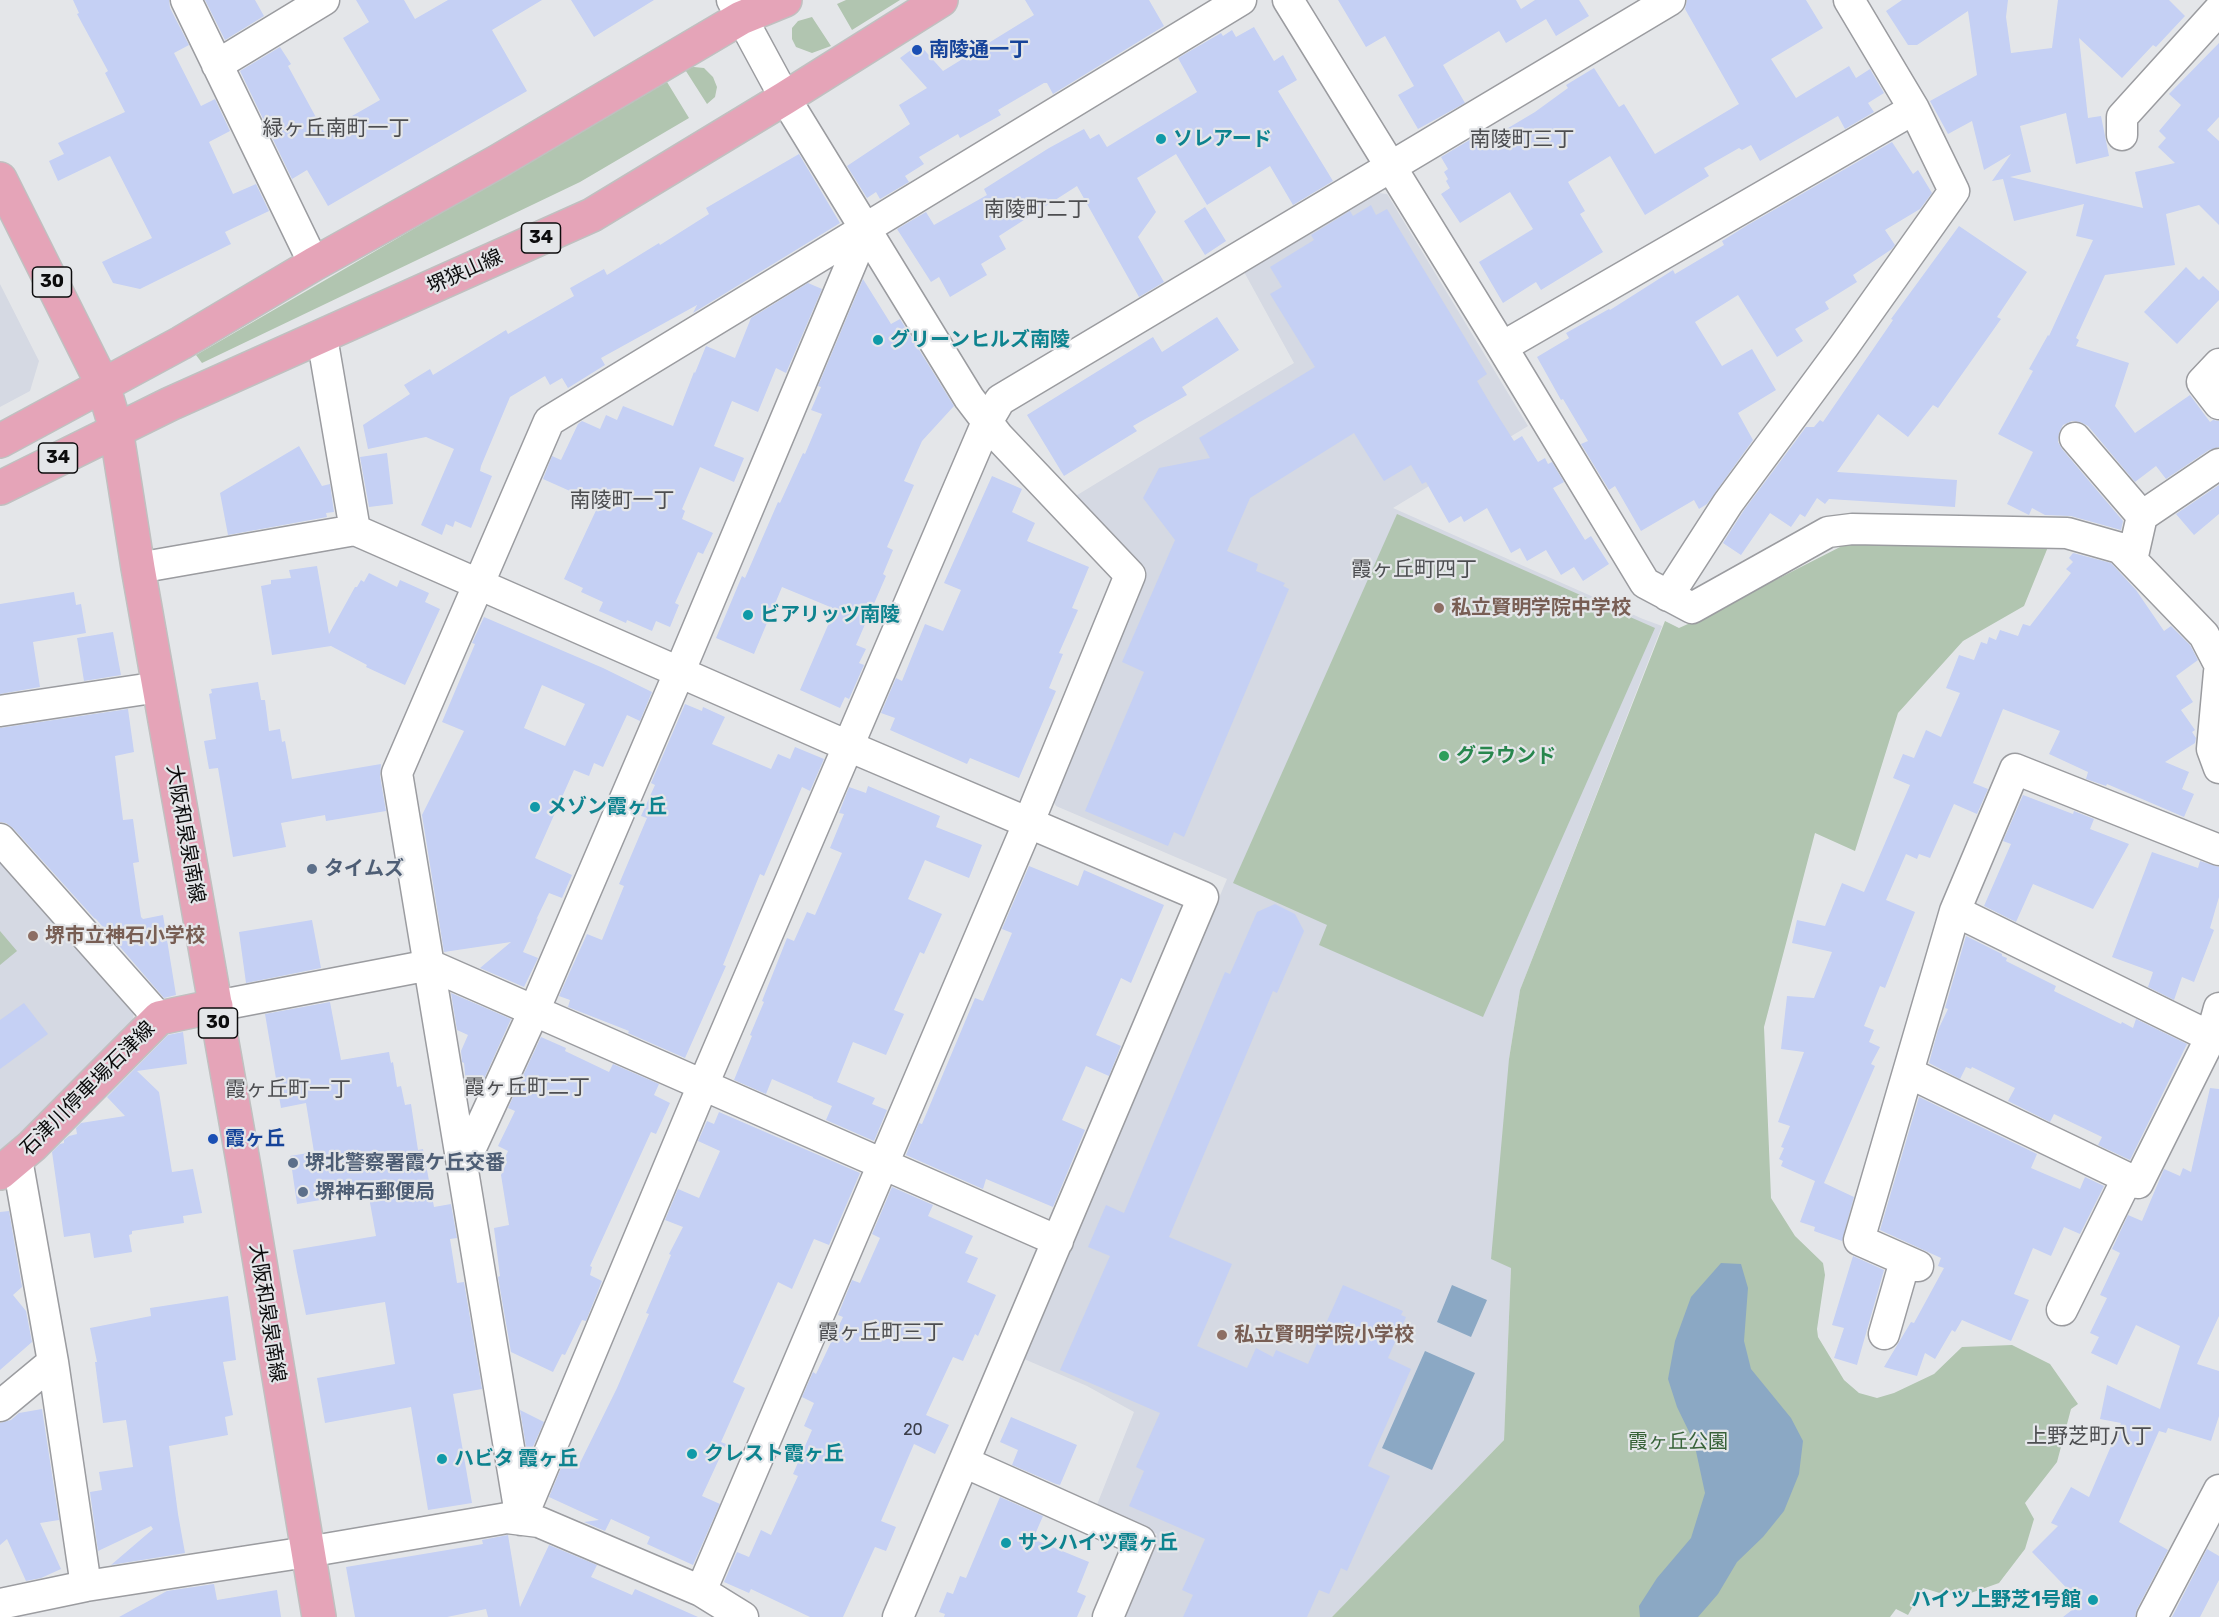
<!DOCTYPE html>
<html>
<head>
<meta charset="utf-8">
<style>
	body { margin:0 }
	canvas { display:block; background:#e4e6e9 }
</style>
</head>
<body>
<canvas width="2219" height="1617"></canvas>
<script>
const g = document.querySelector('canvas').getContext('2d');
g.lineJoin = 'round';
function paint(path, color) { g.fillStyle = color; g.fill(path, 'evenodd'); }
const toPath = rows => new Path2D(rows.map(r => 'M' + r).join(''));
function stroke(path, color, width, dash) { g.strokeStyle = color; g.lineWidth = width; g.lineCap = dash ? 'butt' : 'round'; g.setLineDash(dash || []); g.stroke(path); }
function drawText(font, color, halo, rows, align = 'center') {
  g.font = font + ' Rubik,"Noto Sans JP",sans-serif'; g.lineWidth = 4.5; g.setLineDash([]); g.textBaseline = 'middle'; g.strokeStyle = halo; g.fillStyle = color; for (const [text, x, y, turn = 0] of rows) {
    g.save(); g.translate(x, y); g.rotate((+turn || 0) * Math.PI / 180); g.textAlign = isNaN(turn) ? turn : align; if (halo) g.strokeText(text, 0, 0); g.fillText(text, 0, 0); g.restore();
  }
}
paint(toPath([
	[1370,192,1387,194,1528,426,1393,508,1643,619,1662,626,1520,990,1509,1059,1511,1268,1504,1440,1332,1617,1122,1617,1157,1534,1096,1507,1134,1412,1087,1386,1024,1359,1227,879,1056,806,1051,797,1146,572,1074,497,1294,363,1243,270],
	[0,284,39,361,30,391,0,407],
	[0,862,134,1010,133,1021,23,1130,0,1150]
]), '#d5d9e3');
paint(toPath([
	[846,0,900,0,852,30,837,4],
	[812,17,831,46,812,53,796,47,792,39,792,28,798,21],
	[694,67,704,68,713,77,717,87,715,97,707,104,684,68],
	[667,82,689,118,580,182,202,363,196,355],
	[1397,514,1655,628,1483,1017,1319,945,1327,925,1233,883],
	[2001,543,2048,547,2024,606,1963,641,1898,713,1855,851,1815,833,1764,1027,1771,1198,1795,1236,1823,1263,1825,1275,1817,1329,1818,1337,1844,1380,1859,1393,1877,1398,1894,1393,1934,1374,1962,1347,2012,1345,2050,1364,2078,1404,2071,1409,2057,1462,2025,1503,2034,1519,2025,1549,1999,1583,1965,1595,1943,1594,1923,1588,1908,1615,1896,1609,1890,1617,1332,1617,1504,1440,1511,1268,1491,1259,1509,1059,1520,990,1665,621,1679,628,1697,620,1844,545],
	[0,931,17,951,0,965]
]), '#b1c5b0');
paint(toPath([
	[1721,1263,1741,1264,1748,1288,1744,1341,1751,1369,1791,1418,1803,1441,1799,1474,1784,1511,1763,1537,1737,1562,1718,1594,1698,1617,1640,1617,1639,1606,1657,1578,1691,1538,1705,1493,1694,1442,1677,1407,1668,1379,1675,1341,1691,1297],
	[1452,1285,1487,1300,1471,1337,1437,1322],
	[1425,1351,1475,1373,1432,1470,1382,1448]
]), '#8ba8c4');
paint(toPath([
	[73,0,169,0,170,8,189,45,174,53,201,106,215,99,230,131,209,142,233,194,256,184,269,211,225,232,231,244,140,289,113,283,102,262,152,238,110,156,58,181,49,161,64,154,58,143,125,112,105,73,108,71,77,14,79,13],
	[205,0,255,0,264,16,225,40],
	[356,0,404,0,415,19,448,0,542,0,492,30,527,91,328,206,307,170,292,179,240,71,280,47,291,64,288,66,324,132,380,100,343,38,369,22],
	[571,0,654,0,594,37],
	[1025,0,1149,0,1164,26,1053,94,1047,83,1044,83,998,110,1001,115,960,138,958,134,919,157,924,164,905,176,909,182,880,199,876,192,867,198,847,166,910,124,899,105,927,88,900,58,919,44,943,71,1034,15],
	[1338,0,1516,0,1521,9,1535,0,1579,0,1589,16,1556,36,1546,19,1506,43,1499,31,1443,65,1465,103,1418,129,1398,95,1414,86,1385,36,1366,47],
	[1687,0,1806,0,1823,28,1771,59,1796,98,1849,66,1856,78,1870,69,1884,93,1868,103,1874,112,1845,129,1838,116,1760,161,1751,145,1742,150,1739,148,1704,168,1709,176,1645,215,1610,156,1568,182,1585,211,1580,214,1603,252,1541,290,1536,282,1503,303,1479,262,1533,229,1510,192,1460,223,1441,194,1450,188,1446,181,1448,179,1444,172,1448,169,1441,157,1488,129,1493,137,1535,112,1568,88,1566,85,1594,68,1619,107,1624,104,1655,154,1739,104,1685,9],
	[1902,0,2008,0,2006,17,2011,53,2052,48,2058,0,2169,0,2185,16,2156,47,2153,45,2122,78,2079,38,2088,118,2101,116,2109,156,2076,164,2066,113,2020,126,2031,172,2010,177,2143,208,2135,172,2175,163,2158,147,2166,138,2159,131,2181,105,2169,94,2219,43,2219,117,2207,130,2219,141,2219,225,2199,205,2166,214,2175,265,2105,275,2076,338,2079,340,2076,346,2129,363,2115,406,2135,433,2190,395,2210,422,2213,420,2219,421,2219,447,2209,450,2166,479,2156,466,2135,482,2088,426,2080,422,2072,421,2063,425,2059,433,2058,442,2062,449,2123,521,2121,530,2071,516,2045,515,2032,508,2029,515,2007,504,2033,452,1998,434,2033,371,2029,369,2048,335,2049,336,2093,240,2076,236,2084,204,2014,221,2003,179,1992,181,2011,154,1984,170,1972,121,1948,134,1930,101,1977,75,1968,11,1917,45,1908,45,1886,11],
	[1254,27,1274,61,1283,55,1297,80,1278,91,1333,181,1293,205,1270,166,1207,205,1176,154,1137,178,1156,212,1138,237,1164,282,1139,297,1077,186,999,236,1006,249,981,264,987,275,950,297,939,277,931,282,897,229,926,212,934,225,987,195,984,189,1049,148,1084,129,1090,139,1099,134,1107,147,1197,92,1178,58,1221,33,1223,36,1232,30,1236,37],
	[1892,142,1913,174,1918,170,1932,193,1920,209,1885,230,1895,245,1892,249,1853,275,1857,282,1825,302,1829,309,1795,329,1803,341,1777,357,1738,295,1695,322,1722,366,1752,349,1776,390,1738,413,1753,440,1707,504,1699,509,1694,500,1641,531,1615,486,1609,490,1581,444,1588,441,1563,399,1561,400,1537,357,1569,338,1566,333,1609,309,1610,310,1673,270,1675,274,1724,245,1722,241,1746,226],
	[799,154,840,223,693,313,697,305,601,358,605,365,568,388,562,378,550,385,545,376,510,397,481,466,480,471,492,476,471,528,455,521,453,527,446,524,442,535,421,525,454,449,426,437,368,449,363,425,410,394,404,385,430,369,433,375,506,330,508,334,574,296,570,288,604,269,607,275,659,243,660,245,709,214,706,208],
	[1371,205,1376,215,1387,209,1487,374,1477,381,1493,408,1514,441,1522,436,1538,462,1545,458,1548,464,1552,462,1564,482,1553,488,1585,540,1591,536,1609,564,1583,581,1574,567,1561,575,1546,550,1527,561,1520,548,1511,553,1487,508,1464,522,1461,516,1449,523,1426,482,1422,484,1411,465,1384,481,1354,433,1250,498,1227,551,1258,564,1256,571,1285,583,1283,586,1289,589,1184,837,1174,832,1168,846,1085,811,1144,672,1122,662,1175,540,1143,498,1159,468,1210,458,1199,438,1315,367,1270,294,1282,287,1270,267,1314,240,1311,235,1350,211,1353,216],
	[1205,207,1226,241,1205,255,1184,221],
	[1959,226,2027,272,1997,317,2001,319,1938,408,1933,405,1908,437,1878,414,1837,472,1957,480,1955,507,1829,499,1825,504,1817,498,1805,517,1800,514,1791,527,1770,513,1741,555,1723,543,1744,510,1806,427,1814,427,1820,420,1823,422,1893,320,1891,319],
	[2186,267,2199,280,2203,276,2219,291,2219,300,2177,344,2144,312],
	[863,279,891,324,900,319,954,406,922,441,904,481,914,485,887,547,893,550,883,574,886,576,856,645,866,649,859,663,864,665,849,699,845,697,840,708,800,690,835,609,782,587,754,654,716,638,742,576,745,578,778,502,780,503,803,453,805,454,822,414,811,410,821,387,818,386],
	[808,283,822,289,786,373,776,368,758,412,732,401,714,446,744,458,734,482,700,467,682,509,685,511,682,519,713,533,703,554,698,552,675,603,679,605,670,627,656,621,652,631,627,620,626,623,599,611,603,602,581,592,583,588,564,579,599,504,543,479,552,456,561,460,578,424,582,421,600,429,606,415,617,420,623,406,673,426,694,372,695,373,706,346,735,358,751,318],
	[1217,317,1239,350,1182,387,1187,395,1133,426,1137,431,1064,476,1027,415,1153,337,1162,352],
	[299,446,322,486,330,484,334,512,326,513,327,517,228,535,220,493],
	[387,453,393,504,369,507,360,457],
	[992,476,1022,489,1012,512,1035,523,1027,541,1089,567,1072,608,1078,610,1059,653,1063,654,1049,688,1056,691,1019,778,970,758,967,764,890,730,895,718,881,713,896,678,902,681,925,624,943,631,961,590,944,583],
	[2219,485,2219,514,2194,535,2176,514],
	[2073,553,2111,563,2136,590,2164,631,2171,626,2190,645,2198,660,2176,676,2193,702,2181,710,2195,730,2192,732,2196,738,2195,743,2165,762,2189,772,2182,789,2194,794,2184,817,2107,784,2106,786,2086,779,2088,772,2049,754,2060,731,2003,709,1973,783,1988,789,1977,814,1954,804,1930,858,1919,854,1917,859,1906,854,1886,900,1915,912,1885,988,1880,986,1864,1026,1874,1030,1869,1042,1880,1047,1871,1064,1875,1066,1824,1183,1854,1197,1842,1241,1814,1231,1815,1227,1800,1222,1815,1181,1781,1166,1783,1161,1779,1159,1784,1148,1781,1147,1790,1126,1778,1122,1804,1052,1781,1049,1787,996,1814,998,1832,952,1792,943,1797,920,1825,926,1842,883,1864,892,1910,785,1893,778,1903,754,1914,758,1926,730,1941,737,1960,693,1946,688,1959,655,1974,660,1981,642,1987,644,1989,637,1996,640,2000,630,2018,636,2023,624,2030,626,2071,573,2066,569,2073,562,2069,558],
	[317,566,329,634,355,587,357,587,361,580,364,582,369,573,397,587,400,580,429,593,425,602,440,609,405,685,366,667,367,665,331,646,272,655,261,586,271,584,271,580,291,578,289,570],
	[74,592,76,605,81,604,86,633,33,642,40,687,0,694,0,604],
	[484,617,603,668,652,692,640,721,627,715,603,767,594,763,589,776,574,770,535,858,572,875,562,898,549,893,536,920,538,918,523,952,538,958,524,987,480,968,511,942,444,952,422,815,464,731,442,722,475,644,472,643],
	[542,685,585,704,565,746,524,728],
	[113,632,121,675,84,681,77,638],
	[258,682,261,700,265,700,269,731,280,729,282,742,285,741,292,779,381,764,380,776,386,811,326,821,325,815,281,823,286,847,233,857,218,768,209,769,204,741,216,739,209,694,212,693,211,689],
	[685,704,702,711,703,707,725,717,712,744,771,769,778,754,790,759,795,747,824,759,810,791,802,787,764,876,760,874,723,965,726,966,685,1058,628,1033,629,1031,568,1007,570,1000,559,996,587,934,602,940,624,886,619,884,647,818,641,816,655,785,651,783],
	[128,709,134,752,115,756,123,820,133,819,139,862,133,863,141,917,143,919,163,915,176,995,164,998,96,919,94,918,13,828,6,823,0,822,0,728],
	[868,786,940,816,936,827,982,845,969,878,925,860,908,899,942,914,924,954,920,952,894,1010,904,1014,886,1055,853,1042,837,1082,875,1098,872,1104,887,1110,874,1141,826,1120,832,1106,813,1098,813,1097,772,1079,766,1094,734,1080,752,1036,750,1035,764,1002,762,1001,787,938,794,941,807,912,815,915,842,853,830,848,844,814,839,813,849,787,866,793],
	[2023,795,2073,814,2074,811,2094,819,2090,829,2129,844,2093,909,2033,884,2016,922,1984,906,2011,844,2003,841],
	[2152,852,2198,868,2200,861,2219,867,2219,897,2210,928,2214,930,2194,982,2182,977,2174,1000,2148,987,2153,972,2112,957],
	[1029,866,1078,886,1084,870,1164,905,1131,983,1121,978,1096,1035,1121,1046,1109,1076,1086,1066,1062,1120,1085,1130,1053,1207,986,1179,983,1189,906,1155,919,1123,922,1124,975,998,983,1001,1012,933,1002,929],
	[1275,904,1295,914,1304,931,1277,993,1273,991,1169,1237,1232,1264,1197,1346,1247,1368,1256,1348,1273,1357,1276,1350,1308,1364,1343,1285,1403,1311,1401,1315,1406,1317,1388,1358,1411,1369,1368,1466,1390,1476,1347,1571,1341,1568,1329,1594,1319,1590,1307,1617,1183,1617,1193,1595,1182,1590,1205,1539,1129,1506,1144,1471,1136,1467,1160,1413,1060,1370,1110,1256,1088,1247,1106,1205,1124,1213,1225,972,1230,974,1257,912],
	[312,920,321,968,246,983,239,932],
	[1966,936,2002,954,2002,956,2007,958,2006,961,2056,986,2054,991,2121,1024,2122,1022,2133,1028,2136,1019,2187,1044,2130,1160,2098,1145,2102,1137,2054,1114,2050,1122,2008,1101,2015,1088,1972,1067,1971,1069,1966,1067,1960,1079,1929,1063,1938,1030,1948,1009,1945,1008],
	[451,993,511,1019,479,1090,466,1084,464,1063,462,1062,461,1051,468,1035,457,1030],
	[330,1002,341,1060,389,1052,391,1063,393,1062,397,1087,401,1086,405,1105,411,1104,418,1150,423,1149,434,1207,451,1204,457,1238,450,1239,457,1283,464,1282,482,1389,453,1394,472,1503,428,1510,411,1407,325,1423,317,1378,395,1364,385,1302,306,1315,297,1272,293,1250,376,1236,368,1192,297,1204,290,1156,314,1152,306,1103,281,1108,265,1014],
	[24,1003,48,1034,0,1069,0,1020],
	[183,1032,187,1064,137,1071,159,1092,172,1172,193,1169,202,1213,183,1216,184,1223,132,1231,132,1234,129,1235,132,1252,94,1258,90,1233,64,1237,52,1152,60,1144,64,1143,64,1140,69,1136,77,1134,76,1128,81,1123,125,1116,107,1097,168,1035],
	[541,1037,566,1048,565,1051,609,1072,613,1064,659,1084,654,1095,670,1103,656,1134,651,1132,590,1266,592,1267,590,1275,602,1281,586,1321,582,1320,565,1355,562,1354,553,1372,511,1352,498,1277,500,1276,494,1228,509,1225,501,1175,506,1164,503,1162,508,1151,498,1146,515,1111,508,1108],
	[2210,1088,2219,1089,2219,1316,2197,1364,2219,1371,2219,1416,2211,1441,2168,1428,2166,1433,2159,1431,2119,1522,2168,1550,2137,1609,2135,1617,2063,1617,2081,1603,2032,1552,2058,1526,2051,1523,2071,1487,2089,1497,2121,1423,2100,1419,2107,1385,2160,1409,2180,1346,2136,1325,2117,1365,2091,1353,2099,1337,2090,1333,2107,1298,2100,1295,2120,1253,2112,1249,2128,1215,2142,1221,2164,1169,2180,1176,2183,1168,2191,1172],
	[1919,1097,2037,1154,2031,1168,2080,1189,2085,1177,2104,1186,2080,1234,2064,1227,2051,1256,2033,1248,2014,1294,2029,1300,2011,1341,1962,1320,1955,1332,1952,1330,1935,1359,1925,1353,1917,1376,1884,1367,1911,1322,1914,1323,1944,1268,1938,1266,1941,1258,1880,1230],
	[719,1112,860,1173,829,1245,814,1239,792,1289,778,1282,733,1382,745,1388,721,1442,726,1444,702,1496,720,1504,693,1565,647,1544,650,1537,611,1519,605,1531,584,1522,599,1520,549,1497,564,1461,578,1467,617,1388,649,1314,646,1313,671,1255,669,1254,683,1227,665,1220,678,1189,699,1198,720,1151,698,1141,707,1121,714,1124],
	[892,1187,933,1205,928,1216,973,1236,965,1253,978,1258,967,1282,996,1295,978,1336,975,1334,963,1361,953,1357,926,1415,949,1425,935,1454,914,1444,881,1521,896,1527,886,1551,875,1547,843,1617,810,1617,751,1589,749,1593,724,1582,737,1552,749,1557,761,1530,771,1535,798,1476,793,1474,812,1430,804,1426,814,1403,802,1397,813,1372,816,1374,843,1317,838,1315,852,1280,860,1283,880,1238,872,1234],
	[9,1211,22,1287,13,1295,26,1311,32,1342,0,1370,0,1212],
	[1853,1256,1884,1270,1857,1365,1834,1358,1844,1328,1832,1325],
	[228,1296,236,1360,223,1362,233,1415,225,1417,228,1435,169,1446,178,1514,185,1553,111,1565,153,1529,151,1526,98,1551,90,1492,102,1490,99,1472,133,1467,126,1420,103,1423,95,1362,97,1362,90,1328,151,1316,150,1308],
	[42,1409,59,1520,40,1523,61,1569,41,1578,26,1581,7,1539,0,1545,0,1423,11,1420,19,1413],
	[520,1410,544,1422,528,1458],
	[1011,1417,1077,1445,1060,1485,1056,1484,1012,1465,1018,1450,1000,1442],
	[1000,1497,1043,1516,1033,1539,1089,1562,1077,1592,1086,1596,1077,1617,944,1617,945,1614,939,1612,947,1592,953,1594,960,1576,966,1578],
	[508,1535,520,1607,549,1545,597,1565,591,1577,632,1595,635,1589,698,1617,488,1617,486,1609,447,1617,355,1617,346,1567,483,1544,482,1540],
	[2207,1549,2219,1556,2219,1580,2200,1617,2172,1617],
	[214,1584,217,1600,277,1590,281,1617,119,1617,167,1591]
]), '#c5d0f4');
const minor = toPath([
	[186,0,314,264],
	[1288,0,1502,347,1645,583,1692,608,1828,532,1852,529,2067,533,2120,548,2204,635,2219,664],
	[217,65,324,0],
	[2122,135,2122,117,2218,11],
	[322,337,355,530],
	[1502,347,1914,109],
	[2219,364,2202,382,2219,404],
	[2075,438,2142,516,2132,560],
	[2142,516,2219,464],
	[138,568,355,530,848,746,1203,897,898,1617],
	[1668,596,1728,503,1844,346,1954,191,1914,109,1849,0],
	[2219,672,2212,749,2219,768],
	[0,711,159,687],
	[0,839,159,1018],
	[1955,911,2211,1037,2219,1039],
	[216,1006,430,965,1058,1241],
	[1909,1073,2138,1183,2211,1037,2219,1008],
	[17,1159,53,1362,86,1586],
	[463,1165,534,1011,679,673,866,228],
	[1918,1266,1859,1240,1955,911,2015,769,2219,850],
	[2062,1310,2127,1179],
	[1884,1334,1905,1261],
	[0,1406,53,1362],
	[964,1462,1140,1541,1108,1617],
	[521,1520,703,1085,987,422,1000,400,1670,0],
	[521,1520,397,773,549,421,1241,0],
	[701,1591,1028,824,1130,575,998,436,969,398,785,98,732,0],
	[0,1604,86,1586,307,1552,507,1518,539,1522,701,1591,743,1617],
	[2152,1617,2219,1490]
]);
const major = toPath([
	[0,179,103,385,116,429,138,568,244,1167,319,1617],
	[0,441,181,343,314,264,497,162,741,18,785,0],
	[0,488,170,404,592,215,785,98,941,0],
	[0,1173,32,1146,159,1018,216,1006]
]);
stroke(minor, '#9b9ca0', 33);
stroke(major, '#c0c0c0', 36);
stroke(minor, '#fff', 30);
stroke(major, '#e5a4b8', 33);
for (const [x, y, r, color] of [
	[917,50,6,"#1a4fb4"],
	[1161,139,6,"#0f9aa8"],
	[878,340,6,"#0f9aa8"],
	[1439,608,6,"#8d6e63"],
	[748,615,6,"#0f9aa8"],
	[1444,756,6,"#2e9e5b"],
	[535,807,6,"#0f9aa8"],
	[312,869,6,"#5c6f8a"],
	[33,936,6,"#8d6e63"],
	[213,1139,6,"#1a4fb4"],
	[293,1163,6,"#5c6f8a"],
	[303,1192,6,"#5c6f8a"],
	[1222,1335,6,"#8d6e63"],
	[692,1454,6,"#0f9aa8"],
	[442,1459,6,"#0f9aa8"],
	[1006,1543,6,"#0f9aa8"],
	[2093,1600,6,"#0f9aa8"]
]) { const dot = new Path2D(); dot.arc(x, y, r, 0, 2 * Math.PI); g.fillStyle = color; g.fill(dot); stroke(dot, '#e4e6e9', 2); }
drawText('16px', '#3a3d47', null, [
	["20",913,1430]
]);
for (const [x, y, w] of [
	[541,238,39],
	[52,282,39],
	[58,458,39],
	[218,1023,39]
]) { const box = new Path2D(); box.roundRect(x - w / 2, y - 15, w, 30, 4.5); g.fillStyle = '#e4e6e9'; g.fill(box); stroke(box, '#0c0c0d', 1.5); }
drawText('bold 18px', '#0c0c0d', null, [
	["34",541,238],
	["30",52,282],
	["34",58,458],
	["30",218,1023]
]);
drawText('bold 20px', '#164399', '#e4e6e9', [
	["南陵通一丁",929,50],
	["霞ヶ丘",225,1139]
], 'left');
drawText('bold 20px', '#0d838f', '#e4e6e9', [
	["ソレアード",1173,139],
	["グリーンヒルズ南陵",890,340],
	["ビアリッツ南陵",760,615],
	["メゾン霞ヶ丘",547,807],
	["クレスト霞ヶ丘",704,1454],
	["ハビタ 霞ヶ丘",454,1459],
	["サンハイツ霞ヶ丘",1018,1543],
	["ハイツ上野芝1号館",2081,1600,"right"]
], 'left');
drawText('20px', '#0c0c0d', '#e4e6e9', [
	["堺狭山線",465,272,-24],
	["大阪和泉泉南線",185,834,80],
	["石津川停車場石津線",88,1089,-45],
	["大阪和泉泉南線",267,1313,81]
]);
drawText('bold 20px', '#785e54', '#e4e6e9', [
	["私立賢明学院中学校",1451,608],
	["堺市立神石小学校",45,936],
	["私立賢明学院小学校",1234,1335]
], 'left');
drawText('bold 20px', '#27864d', '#e4e6e9', [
	["グラウンド",1456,756]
], 'left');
drawText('bold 20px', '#4e5e75', '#e4e6e9', [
	["タイムズ",324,869],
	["堺北警察署霞ケ丘交番",305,1163],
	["堺神石郵便局",315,1192]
], 'left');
drawText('20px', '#376238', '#e4e6e9', [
	["霞ヶ丘公園",1678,1442]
]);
drawText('21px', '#4d4e51', '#e4e6e9', [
	["緑ヶ丘南町一丁",336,129],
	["南陵町三丁",1522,140],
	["南陵町二丁",1036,210],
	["南陵町一丁",622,501],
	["霞ヶ丘町四丁",1414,570],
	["霞ヶ丘町二丁",527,1088],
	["霞ヶ丘町一丁",288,1090],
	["霞ヶ丘町三丁",881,1333],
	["上野芝町八丁",2089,1437]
]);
</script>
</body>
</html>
